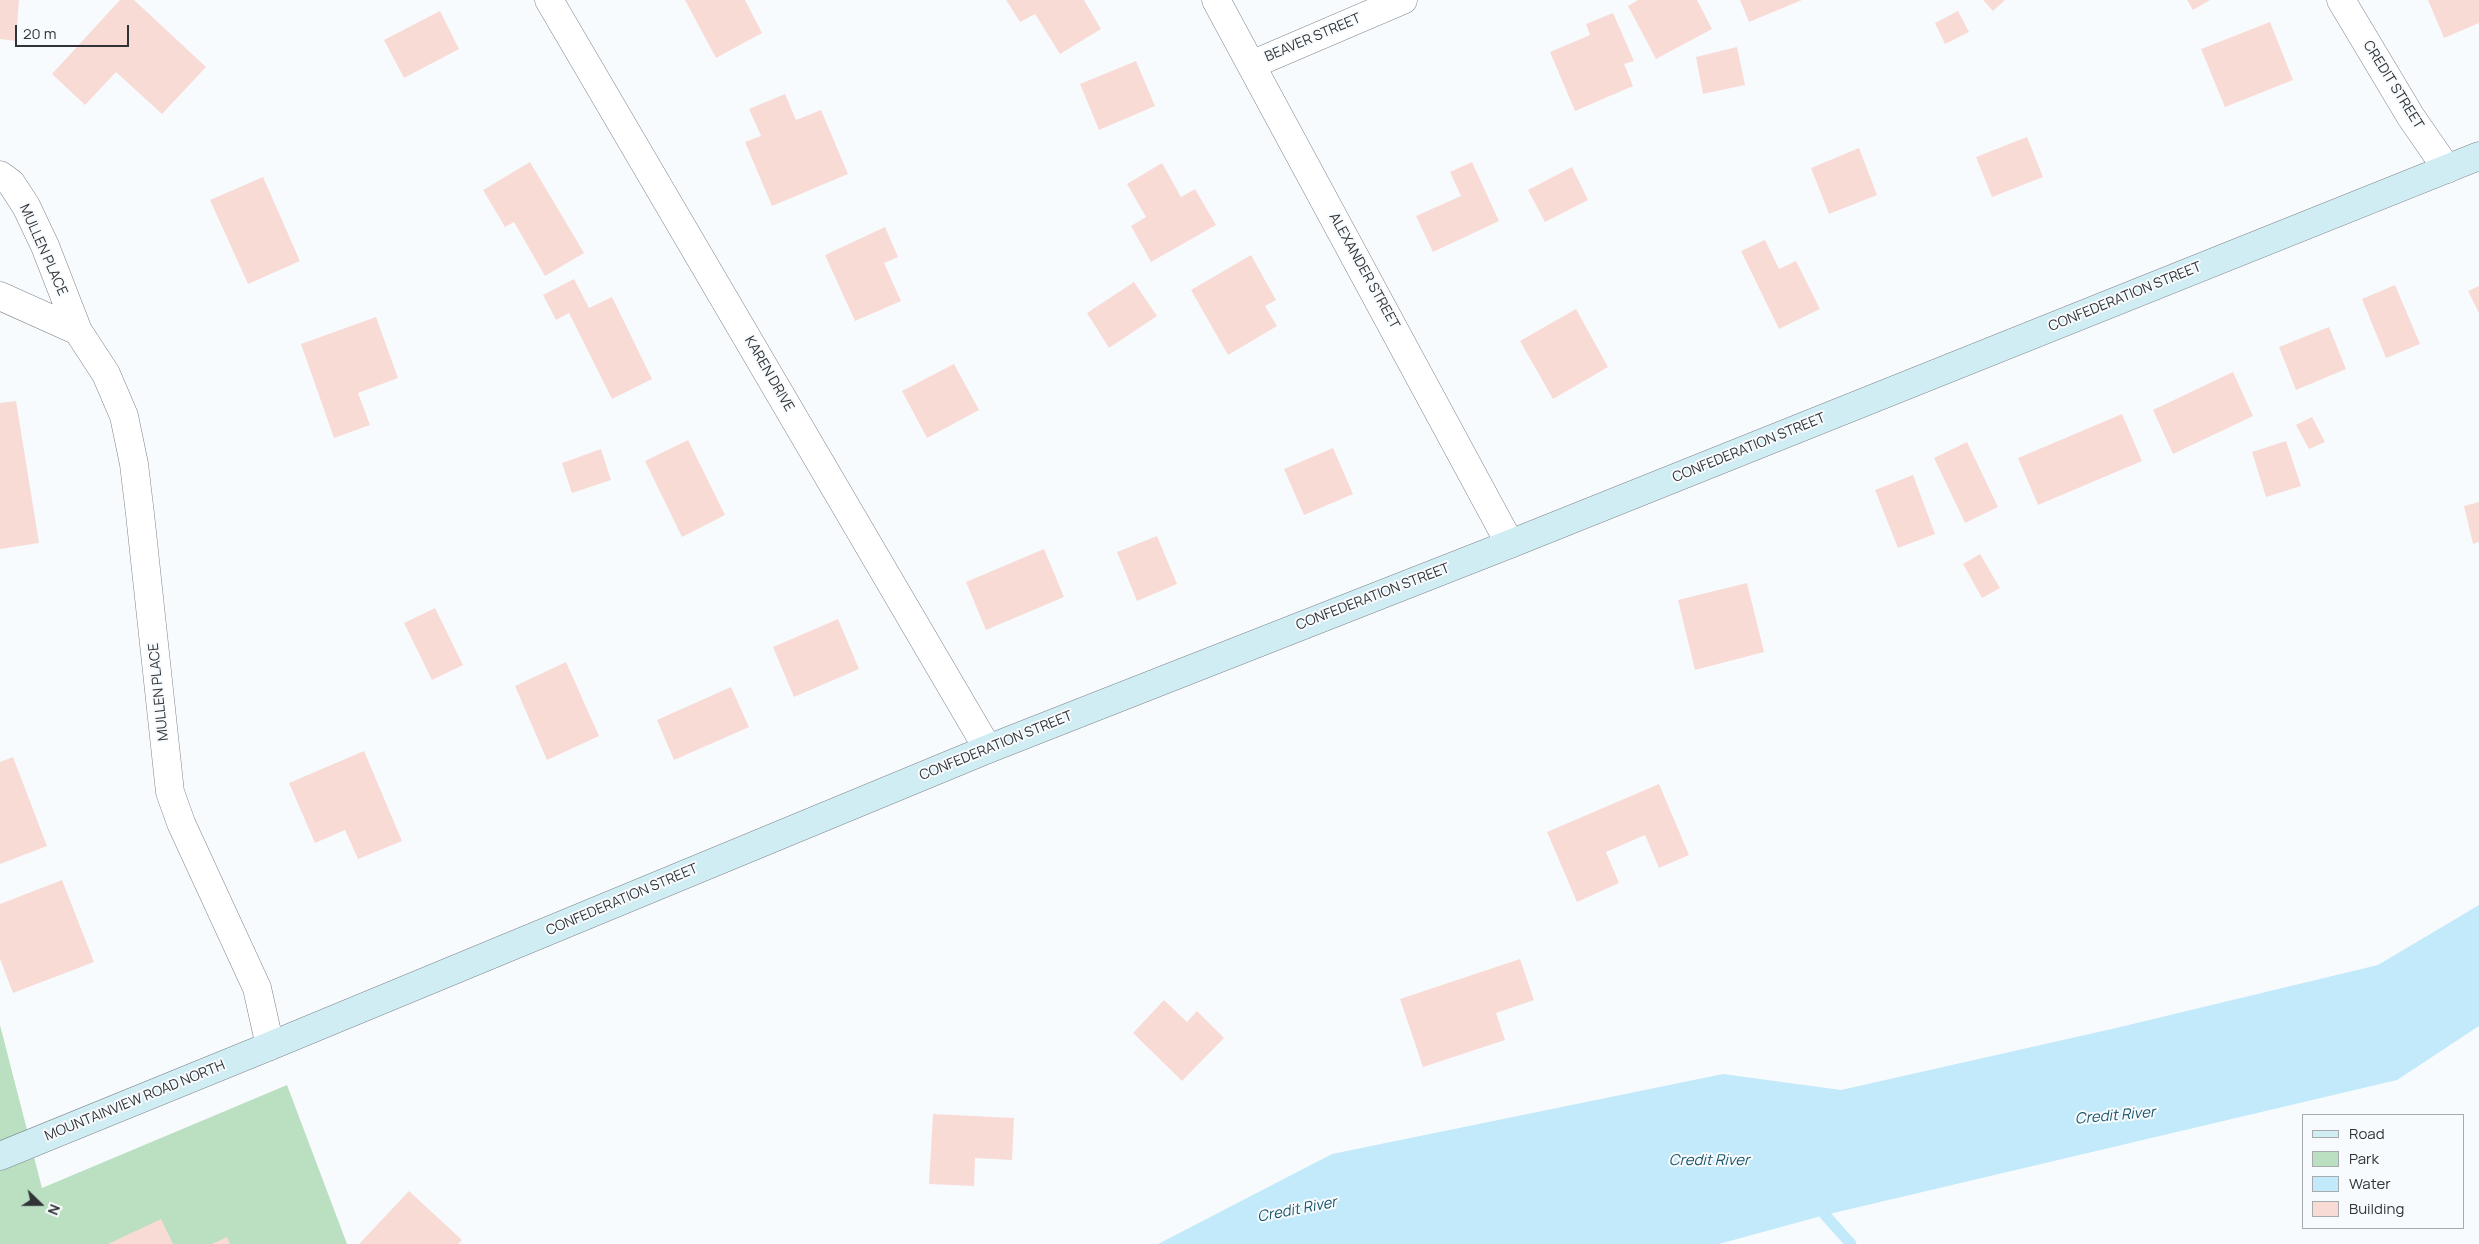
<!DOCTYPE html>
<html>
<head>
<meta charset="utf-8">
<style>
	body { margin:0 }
	#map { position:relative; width:2479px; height:1244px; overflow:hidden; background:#f8fbfe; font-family:Manrope,sans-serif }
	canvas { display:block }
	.legend { position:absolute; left:2302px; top:1114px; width:162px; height:115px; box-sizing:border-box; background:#f8fbfe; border:1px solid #a8abae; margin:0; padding:6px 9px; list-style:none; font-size:15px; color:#313436 }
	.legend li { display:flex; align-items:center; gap:10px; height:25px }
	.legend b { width:25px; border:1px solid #a8abae }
	.north { position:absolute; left:15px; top:1179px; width:50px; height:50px; -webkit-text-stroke:4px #f8fbfe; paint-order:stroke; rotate:112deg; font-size:14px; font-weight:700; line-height:20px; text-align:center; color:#313436 }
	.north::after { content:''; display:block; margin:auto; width:18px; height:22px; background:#313436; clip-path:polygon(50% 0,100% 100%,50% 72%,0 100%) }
	.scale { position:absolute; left:15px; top:25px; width:114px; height:22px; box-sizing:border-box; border:2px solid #313436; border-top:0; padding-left:6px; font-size:15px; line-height:18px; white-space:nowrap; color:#313436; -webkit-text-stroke:4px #f8fbfe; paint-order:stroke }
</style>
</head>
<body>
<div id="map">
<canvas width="2479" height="1244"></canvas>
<ul class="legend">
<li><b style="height:6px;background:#d0edf4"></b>Road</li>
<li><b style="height:14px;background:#bbdfc1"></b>Park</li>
<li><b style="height:14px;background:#c3eafa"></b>Water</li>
<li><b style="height:14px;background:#f9dbd6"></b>Building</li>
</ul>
<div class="north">N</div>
<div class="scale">20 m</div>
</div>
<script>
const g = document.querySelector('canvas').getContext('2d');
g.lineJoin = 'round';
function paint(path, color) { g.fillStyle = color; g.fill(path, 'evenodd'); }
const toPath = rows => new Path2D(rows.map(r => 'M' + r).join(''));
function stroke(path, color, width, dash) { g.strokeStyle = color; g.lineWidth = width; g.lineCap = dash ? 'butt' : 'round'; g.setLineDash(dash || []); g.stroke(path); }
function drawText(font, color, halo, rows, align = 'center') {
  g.font = font + ' Manrope,sans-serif'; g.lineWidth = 4; g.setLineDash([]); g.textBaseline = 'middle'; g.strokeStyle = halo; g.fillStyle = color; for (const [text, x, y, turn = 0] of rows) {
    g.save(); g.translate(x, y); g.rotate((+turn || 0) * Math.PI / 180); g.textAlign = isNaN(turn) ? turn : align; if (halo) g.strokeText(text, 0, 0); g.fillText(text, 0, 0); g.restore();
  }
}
paint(toPath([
	[0,1025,42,1188,287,1085,347,1244,0,1244]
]), '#bbdfc1');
paint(toPath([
	[2479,905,2479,1026,2397,1080,1825,1215,1719,1244,1158,1244,1332,1154,1723,1074,1841,1090,2116,1028,2378,965]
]), '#c3eafa');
stroke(toPath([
	[1825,1215,1851,1244]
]), '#c3eafa', 11);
paint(toPath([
	[0,0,19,0,16,41,0,39],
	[120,0,134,0,206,67,162,114,116,72,85,105,52,74],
	[685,0,745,0,762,33,716,58],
	[1006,0,1084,0,1101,29,1060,54,1035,14,1020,22],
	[1638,0,1697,0,1712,29,1656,59,1628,6],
	[1740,0,1802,0,1749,22],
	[1983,0,2005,0,1993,11],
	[2187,0,2210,0,2193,10],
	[2428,0,2479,0,2479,23,2444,38],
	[440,11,459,49,404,78,384,40],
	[1958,11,1969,32,1945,44,1935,23],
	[1613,13,1634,61,1624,64,1633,86,1575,111,1550,52,1590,35,1586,24],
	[2270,22,2293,80,2225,107,2201,49],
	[1737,47,1745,85,1703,94,1696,57],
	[1136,61,1155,106,1099,130,1080,84],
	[785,94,796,120,821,110,848,174,772,206,745,142,761,136,749,109],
	[2027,137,2043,177,1992,197,1976,157],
	[1859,148,1877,195,1829,214,1811,168],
	[530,162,584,253,545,276,514,222,505,227,483,190],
	[1472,162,1499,221,1433,252,1416,216,1461,196,1450,172],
	[1162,163,1181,197,1195,189,1216,225,1151,262,1131,226,1146,217,1127,184],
	[1572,167,1588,200,1545,222,1528,190],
	[263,177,300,261,248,284,210,200],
	[885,227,898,257,884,263,901,301,855,321,825,255],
	[1765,240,1779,269,1796,261,1820,309,1779,329,1741,251],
	[1251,255,1276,300,1265,306,1277,326,1228,355,1191,290],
	[574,279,589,308,612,297,652,379,612,399,569,313,556,320,543,295],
	[1134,282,1157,316,1109,348,1087,313],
	[2395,285,2420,344,2386,358,2362,299],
	[2479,286,2479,313,2468,291],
	[1576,309,1608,367,1553,399,1520,341],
	[376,317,398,378,358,393,370,425,334,438,301,344],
	[2329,327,2346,369,2296,390,2279,347],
	[954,364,979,410,927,438,902,391],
	[2233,372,2253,416,2173,454,2153,410],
	[16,401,39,543,0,549,0,403],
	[2122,414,2142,461,2038,505,2018,458],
	[2312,417,2325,442,2309,449,2296,425],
	[688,440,725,515,682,537,645,461],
	[2286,441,2301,486,2266,497,2252,452],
	[1967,442,1998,507,1965,523,1934,458],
	[1333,448,1353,494,1304,515,1284,469],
	[601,449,611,480,572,493,562,463],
	[1913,475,1935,534,1898,548,1875,490],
	[2479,502,2479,542,2473,544,2464,506],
	[1157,536,1177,584,1137,601,1117,552],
	[1044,549,1064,597,986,630,966,582],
	[1980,554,2000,588,1982,598,1963,564],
	[1747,583,1764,652,1695,670,1678,600],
	[435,608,463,665,432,680,404,623],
	[838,619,859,669,794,697,773,647],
	[566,662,599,736,547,760,515,686],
	[731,687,749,727,674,760,657,720],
	[364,751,402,841,358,859,345,830,315,843,289,783],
	[13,757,47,846,0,864,0,762],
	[1659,784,1689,855,1659,868,1645,835,1606,852,1619,883,1577,902,1547,832],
	[62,880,94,962,13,993,0,959,0,904],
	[1520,959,1534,1000,1496,1013,1505,1040,1423,1067,1400,999],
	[1164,1000,1187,1022,1197,1011,1224,1038,1182,1081,1133,1033],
	[933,1114,1014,1118,1012,1160,975,1158,974,1186,929,1184],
	[409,1191,462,1240,458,1244,359,1244],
	[161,1219,173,1244,108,1244],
	[227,1237,230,1244,212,1244]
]), '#f9dbd6');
const minor = toPath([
	[549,0,988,749],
	[1216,0,1510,544],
	[2341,0,2411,117,2447,169],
	[1251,65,1403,0],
	[0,175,11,183,26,206,45,246,78,331,106,374,124,416,134,464,140,514,170,792,181,823,257,988,270,1046],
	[0,296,78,331]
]);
const secondary = toPath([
	[0,1156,270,1046,988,749,1510,544,2479,156]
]);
stroke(minor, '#7e848b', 29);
stroke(secondary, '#7e848b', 29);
stroke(minor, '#fff', 28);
stroke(secondary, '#d0edf4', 28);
drawText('14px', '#313436', '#f8fbfe', [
	["BEAVER STREET",1313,38,-23],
	["CREDIT STREET",2393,85,58],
	["MULLEN PLACE",43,250,66],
	["ALEXANDER STREET",1364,271,61],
	["CONFEDERATION STREET",2125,297,-22],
	["KAREN DRIVE",769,374,60],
	["CONFEDERATION STREET",1749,448,-22],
	["CONFEDERATION STREET",1373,597,-21],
	["MULLEN PLACE",159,692,-96],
	["CONFEDERATION STREET",996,746,-22],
	["CONFEDERATION STREET",622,900,-23],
	["MOUNTAINVIEW ROAD NORTH",135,1101,-22]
]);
drawText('italic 15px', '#18576b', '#f8fbfe', [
	["Credit River",2115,1116,-5],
	["Credit River",1709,1161],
	["Credit River",1297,1210,-11]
]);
</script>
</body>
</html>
